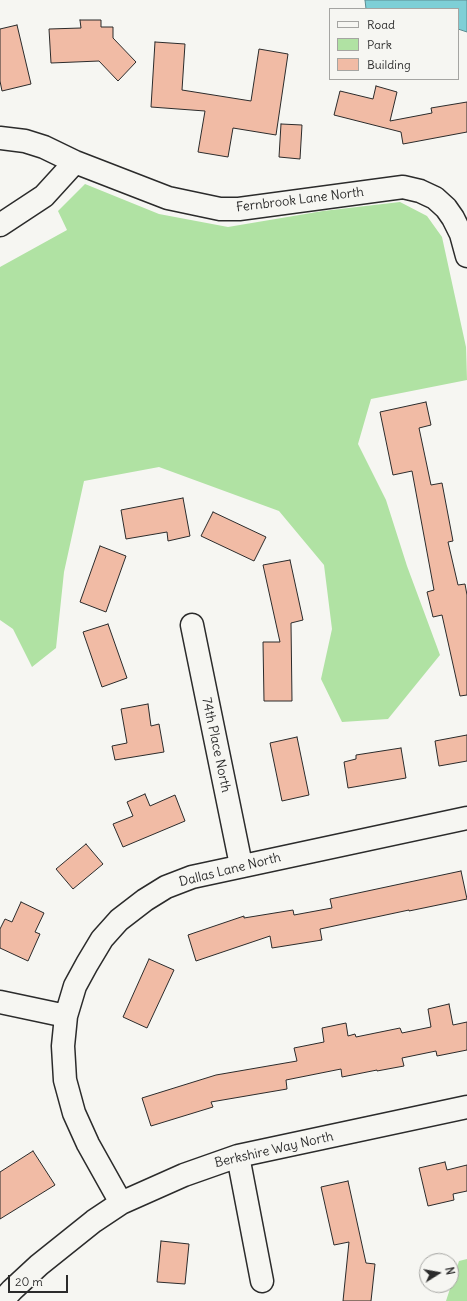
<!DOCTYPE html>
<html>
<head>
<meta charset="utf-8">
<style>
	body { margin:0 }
	#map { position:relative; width:467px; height:1301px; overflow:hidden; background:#f6f6f2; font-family:Delius,sans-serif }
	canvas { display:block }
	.legend { position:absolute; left:329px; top:8px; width:130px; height:72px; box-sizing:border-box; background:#f6f6f2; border:1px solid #a5a5a2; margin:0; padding:5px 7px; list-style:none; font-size:12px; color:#2b2b2b }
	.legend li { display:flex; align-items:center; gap:8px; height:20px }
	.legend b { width:20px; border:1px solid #a5a5a2 }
	.north { position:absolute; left:419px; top:1253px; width:40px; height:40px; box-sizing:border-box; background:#f6f6f2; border:1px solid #a5a5a2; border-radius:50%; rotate:79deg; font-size:11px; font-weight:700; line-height:16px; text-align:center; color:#2b2b2b }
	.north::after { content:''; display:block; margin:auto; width:14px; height:18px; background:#2b2b2b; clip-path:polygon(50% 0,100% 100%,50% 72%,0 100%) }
	.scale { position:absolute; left:8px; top:1275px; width:60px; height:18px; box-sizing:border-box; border:2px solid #2b2b2b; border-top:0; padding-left:5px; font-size:12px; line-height:14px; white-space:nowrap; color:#2b2b2b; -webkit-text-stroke:3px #f6f6f2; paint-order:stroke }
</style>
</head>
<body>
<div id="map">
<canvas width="467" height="1301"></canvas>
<ul class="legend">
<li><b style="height:5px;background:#f6f6f2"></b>Road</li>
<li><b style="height:11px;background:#b0e2a3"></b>Park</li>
<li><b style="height:11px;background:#f1bba5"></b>Building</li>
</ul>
<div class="north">N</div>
<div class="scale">20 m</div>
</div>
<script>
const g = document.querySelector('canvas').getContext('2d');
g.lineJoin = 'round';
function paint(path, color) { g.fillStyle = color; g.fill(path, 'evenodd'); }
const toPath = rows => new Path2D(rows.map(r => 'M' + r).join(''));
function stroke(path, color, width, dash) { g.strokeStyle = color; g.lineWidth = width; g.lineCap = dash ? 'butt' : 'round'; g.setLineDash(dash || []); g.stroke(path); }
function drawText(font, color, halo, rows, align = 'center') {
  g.font = font + ' Delius,sans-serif'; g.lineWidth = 3.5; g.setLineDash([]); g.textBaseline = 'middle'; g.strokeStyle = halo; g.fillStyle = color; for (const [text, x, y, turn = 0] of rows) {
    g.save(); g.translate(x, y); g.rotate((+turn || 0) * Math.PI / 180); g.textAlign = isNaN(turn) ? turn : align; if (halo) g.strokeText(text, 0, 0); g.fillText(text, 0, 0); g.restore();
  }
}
paint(toPath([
	[85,184,159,214,228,227,323,211,400,202,427,216,442,237,466,347,467,380,371,399,358,444,386,500,407,566,440,655,388,719,342,722,321,679,332,629,324,565,279,511,159,467,84,481,64,572,56,648,32,667,13,629,0,620,0,267,67,230,58,211],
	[467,1259,467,1301,446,1301,459,1261]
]), '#b0e2a3');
const water = toPath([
	[365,0,467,0,467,32,458,29,458,9,366,9,365,0]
]);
paint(water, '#7ecfd6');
stroke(water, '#5d8d92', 1);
const building = toPath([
	[80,20,101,20,101,27,113,27,113,38,136,62,118,81,99,61,51,63,49,29,81,28,80,20],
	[17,25,31,84,2,91,0,81,0,29,17,25],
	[155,42,185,44,182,90,251,101,259,49,288,54,276,135,233,128,228,157,198,152,205,111,151,107,155,42],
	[376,86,397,92,390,121,432,113,431,108,467,102,467,132,403,144,401,132,334,115,340,91,373,99,376,86],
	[281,124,302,125,300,159,279,157,281,124],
	[426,402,431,425,419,428,431,485,442,483,453,541,448,542,458,585,465,584,467,595,467,695,460,696,442,615,433,617,427,592,434,590,412,471,393,475,380,412,426,402],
	[183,498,190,536,168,541,167,532,126,539,121,510,183,498],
	[213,512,266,537,254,561,201,536,213,512],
	[100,546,126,556,106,612,80,602,100,546],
	[290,560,303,620,291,623,292,701,264,701,263,642,280,642,263,565,290,560],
	[108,624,127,678,102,687,83,632,108,624],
	[148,704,151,726,159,724,164,752,115,760,112,746,127,743,121,709,148,704],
	[467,735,467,761,439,766,435,741,467,735],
	[297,737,309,795,282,801,270,743,297,737],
	[401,748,406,778,348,788,344,762,356,759,356,755,401,748],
	[145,794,150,806,175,795,185,821,123,847,113,824,133,816,127,802,145,794],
	[86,844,103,864,73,889,56,869,86,844],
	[461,871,467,899,409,911,409,910,320,929,322,940,272,948,270,936,196,961,188,935,244,916,244,918,293,910,294,915,332,908,330,899,461,871],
	[21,902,44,913,35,932,40,934,28,961,0,948,0,929,5,919,12,922,21,902],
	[149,959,174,970,147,1028,123,1017,149,959],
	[449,1004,453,1025,467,1022,467,1050,437,1056,436,1051,402,1058,404,1066,377,1071,377,1070,342,1077,341,1069,286,1080,287,1089,211,1102,213,1107,151,1126,142,1098,216,1075,297,1061,294,1048,324,1042,322,1028,346,1023,348,1036,355,1034,356,1037,400,1028,402,1033,431,1027,428,1009,449,1004],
	[33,1151,55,1185,0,1219,0,1172,33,1151],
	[445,1162,447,1170,467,1165,467,1191,453,1194,454,1200,428,1206,419,1168,445,1162],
	[348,1181,366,1263,375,1264,371,1301,343,1301,349,1242,334,1245,321,1187,348,1181],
	[161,1241,189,1244,185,1284,157,1282,161,1241]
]);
paint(building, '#f1bba5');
stroke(building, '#2b2b2b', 1);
const street = toPath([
	[0,138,25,141,44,147,75,162,168,198,220,209,239,209,403,187,420,191,435,198,446,208,453,218,461,234,467,256],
	[0,225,44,196,75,162],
	[192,625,241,865],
	[0,1002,66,1016],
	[238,1156,262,1281],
	[121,1203,88,1144,74,1113,65,1080,63,1046,66,1016,75,986,87,964,102,939,119,920,145,900,166,887,192,877,467,818],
	[2,1301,12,1290,39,1265,94,1221,121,1203,184,1175,238,1156,467,1107]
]);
stroke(street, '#2b2b2b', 25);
stroke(street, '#f6f6f2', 22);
drawText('13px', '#2b2b2b', '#f6f6f2', [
	["Fernbrook Lane North",300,200,-7],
	["74th Place North",216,745,78],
	["Dallas Lane North",230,870,-14],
	["Berkshire Way North",274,1150,-13]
]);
</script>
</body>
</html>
